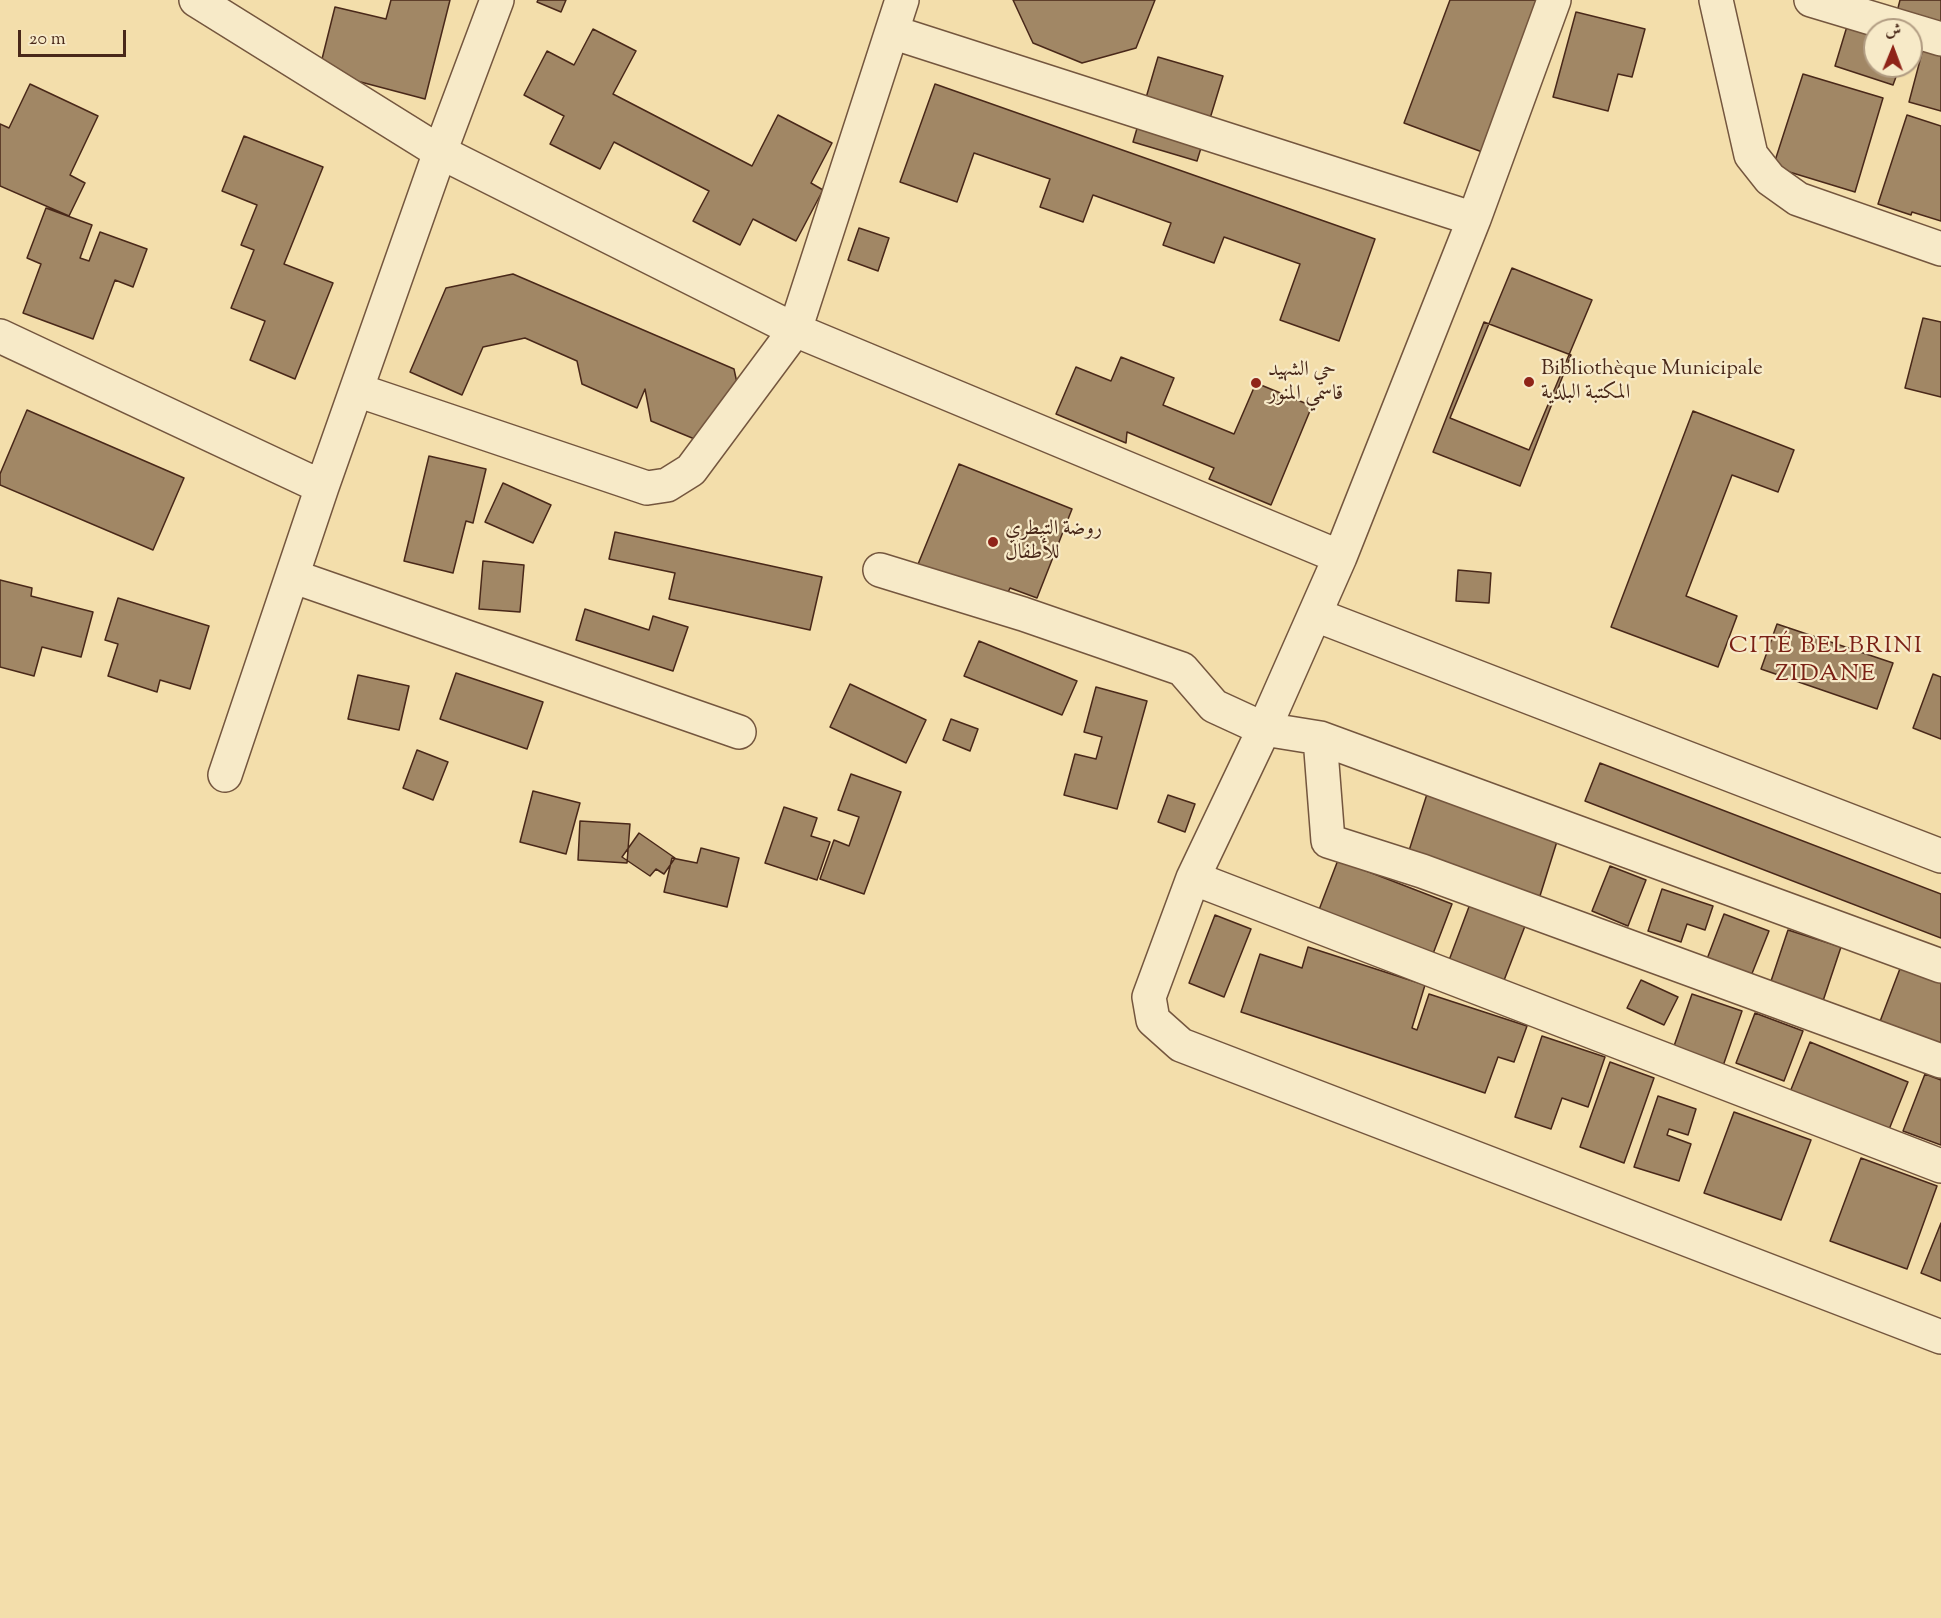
<!DOCTYPE html>
<html>
<head>
<meta charset="utf-8">
<style>
	body { margin:0 }
	#map { position:relative; width:1941px; height:1618px; overflow:hidden; background:#f3deab; font-family:"Sorts Mill Goudy",Amiri,serif }
	canvas { display:block }
	.north { position:absolute; left:1863px; top:18px; width:60px; height:60px; box-sizing:border-box; background:#f7eac8; border:2px solid #b19c82; border-radius:50%; rotate:1deg; font-size:16px; font-weight:700; line-height:24px; text-align:center; color:#492819 }
	.north::after { content:''; display:block; margin:auto; width:21px; height:27px; background:#8f2418; clip-path:polygon(50% 0,100% 100%,50% 72%,0 100%) }
	.scale { position:absolute; left:18px; top:30px; width:108px; height:27px; box-sizing:border-box; border:3px solid #492819; border-top:0; padding-left:8px; font-size:18px; line-height:21px; white-space:nowrap; color:#492819; -webkit-text-stroke:4px #f7eac8; paint-order:stroke }
</style>
</head>
<body>
<div id="map">
<canvas width="1941" height="1618"></canvas>
<div class="north">ش</div>
<div class="scale">20 m</div>
</div>
<script>
const g = document.querySelector('canvas').getContext('2d');
g.lineJoin = 'round';
function paint(path, color) { g.fillStyle = color; g.fill(path, 'evenodd'); }
const toPath = rows => new Path2D(rows.map(r => 'M' + r).join(''));
function stroke(path, color, width, dash) { g.strokeStyle = color; g.lineWidth = width; g.lineCap = dash ? 'butt' : 'round'; g.setLineDash(dash || []); g.stroke(path); }
function drawText(font, color, halo, rows, align = 'center') {
  g.font = font + ' "Sorts Mill Goudy",Amiri,serif'; g.lineWidth = 4.5; g.setLineDash([]); g.textBaseline = 'middle'; g.strokeStyle = halo; g.fillStyle = color; for (const [text, x, y, turn = 0] of rows) {
    g.save(); g.translate(x, y); g.rotate((+turn || 0) * Math.PI / 180); g.textAlign = isNaN(turn) ? turn : align; if (halo) g.strokeText(text, 0, 0); g.fillText(text, 0, 0); g.restore();
  }
}
const building = toPath([
	[391,0,450,0,425,99,319,71,335,7,386,19,391,0],
	[538,0,566,0,561,12,537,2,538,0],
	[1013,0,1155,0,1136,48,1082,63,1033,43,1013,0],
	[1450,0,1550,0,1493,156,1404,123,1450,0],
	[1900,0,1941,0,1941,26,1897,12,1900,0],
	[1576,12,1645,29,1632,77,1618,74,1608,111,1553,97,1576,12],
	[1848,23,1875,32,1875,66,1900,66,1893,85,1835,66,1848,23],
	[593,29,636,51,613,94,752,166,778,115,832,143,811,183,823,190,796,241,753,219,740,245,693,221,709,191,614,142,600,169,550,144,564,116,524,95,547,51,574,65,593,29],
	[1923,49,1941,54,1941,111,1909,102,1923,49],
	[1158,57,1223,76,1197,161,1133,142,1158,57],
	[1803,74,1883,98,1855,192,1773,167,1803,74],
	[30,84,98,116,70,175,85,183,69,216,0,186,0,124,9,128,30,84],
	[935,84,1375,239,1339,341,1280,320,1300,264,1224,237,1214,263,1163,245,1171,223,1093,195,1083,222,1040,207,1050,179,974,153,957,202,900,182,935,84],
	[1907,115,1941,126,1941,221,1912,212,1911,215,1878,204,1907,115],
	[244,136,323,167,284,264,333,283,295,379,250,360,265,321,231,308,254,250,241,245,257,205,222,191,244,136],
	[46,208,92,225,80,258,89,261,100,232,147,249,133,287,115,280,93,339,23,313,41,264,27,258,46,208],
	[859,228,889,238,878,271,848,260,859,228],
	[1512,268,1592,300,1529,450,1450,418,1512,268],
	[513,274,734,369,740,397,697,440,651,421,645,389,637,408,582,384,577,361,525,338,483,347,462,395,410,372,446,288,513,274],
	[1923,318,1941,322,1941,397,1905,388,1923,318],
	[1484,322,1571,355,1520,486,1433,452,1484,322],
	[1121,357,1174,378,1163,405,1234,434,1256,383,1312,406,1271,505,1209,479,1214,468,1127,432,1126,443,1056,414,1076,367,1111,381,1121,357],
	[27,410,184,478,153,550,0,485,0,474,27,410],
	[1693,411,1794,450,1778,492,1732,475,1686,596,1737,616,1718,667,1611,627,1693,411],
	[429,456,486,469,473,523,466,521,453,573,404,561,429,456],
	[959,464,1072,509,1037,598,1010,588,1001,608,914,574,959,464],
	[503,483,551,505,533,543,485,522,503,483],
	[615,532,822,577,810,630,669,599,675,573,609,559,615,532],
	[483,561,524,565,520,612,479,609,483,561],
	[1458,570,1491,573,1489,603,1456,601,1458,570],
	[0,580,32,588,31,596,93,612,81,657,42,647,34,676,0,667,0,580],
	[118,598,209,626,190,689,160,680,157,692,108,676,118,644,105,640,118,598],
	[585,609,649,630,653,616,688,627,673,671,576,640,585,609],
	[1777,624,1893,663,1877,709,1761,669,1777,624],
	[979,641,1077,681,1062,715,964,676,979,641],
	[456,673,543,702,527,749,440,719,456,673],
	[1933,674,1941,677,1941,739,1913,728,1933,674],
	[358,675,409,686,399,730,348,719,358,675],
	[850,684,926,720,906,763,830,727,850,684],
	[1096,687,1147,701,1117,809,1064,795,1075,754,1096,759,1102,737,1084,732,1096,687],
	[951,719,978,729,970,751,943,740,951,719],
	[417,750,448,762,433,800,403,788,417,750],
	[1600,763,1941,894,1941,938,1585,801,1600,763],
	[851,774,901,792,864,894,820,879,834,840,849,846,859,817,838,810,851,774],
	[533,791,580,803,566,854,520,842,533,791],
	[1427,794,1559,835,1539,899,1407,857,1427,794],
	[1168,795,1195,804,1185,832,1158,822,1168,795],
	[784,807,817,818,811,836,830,842,817,880,765,863,784,807],
	[580,821,630,824,627,863,578,860,580,821],
	[639,833,675,858,664,874,656,869,650,876,622,857,639,833],
	[701,848,739,858,727,907,664,892,672,858,697,863,701,848],
	[1338,860,1452,904,1431,959,1317,915,1338,860],
	[1610,866,1646,880,1628,926,1592,911,1610,866],
	[1662,889,1713,906,1705,930,1687,924,1681,942,1648,931,1662,889],
	[1470,904,1525,926,1503,983,1448,963,1470,904],
	[1724,914,1769,931,1751,976,1707,959,1724,914],
	[1215,915,1251,929,1224,997,1189,983,1215,915],
	[1788,930,1841,947,1822,1004,1769,987,1788,930],
	[1308,947,1425,985,1412,1028,1417,1030,1429,994,1527,1026,1514,1062,1498,1057,1485,1093,1241,1012,1260,954,1302,968,1308,947],
	[1901,966,1941,981,1941,1048,1879,1024,1901,966],
	[1641,980,1678,997,1664,1025,1627,1008,1641,980],
	[1692,994,1742,1011,1723,1066,1673,1049,1692,994],
	[1755,1013,1803,1031,1784,1081,1736,1063,1755,1013],
	[1542,1036,1605,1057,1588,1107,1562,1098,1551,1129,1515,1117,1542,1036],
	[1810,1042,1908,1082,1888,1132,1790,1092,1810,1042],
	[1610,1062,1654,1078,1624,1163,1580,1147,1610,1062],
	[1925,1074,1941,1080,1941,1145,1903,1131,1925,1074],
	[1658,1096,1696,1109,1688,1135,1669,1129,1667,1135,1691,1144,1679,1181,1634,1167,1658,1096],
	[1734,1112,1811,1140,1781,1220,1704,1193,1734,1112],
	[1861,1158,1937,1186,1907,1269,1830,1241,1861,1158],
	[1941,1223,1941,1281,1921,1273,1941,1223]
]);
paint(building, '#a18765');
stroke(building, '#492819', 1.5);
const minor = toPath([
	[196,0,440,152,795,330,1340,557],
	[1554,0,1474,219,1340,557,1264,729,1193,878,1149,997,1153,1020,1181,1045,1941,1337],
	[1716,0,1751,155,1770,179,1798,199,1941,249],
	[1811,0,1941,39],
	[892,32,1474,219],
	[0,336,322,487],
	[357,390,647,488,667,485,691,470,795,330,902,0],
	[880,570,1023,614,1182,669,1214,706,1264,729,1320,738,1941,966],
	[292,576,739,732],
	[1316,615,1941,856],
	[1320,738,1328,841,1422,871,1941,1061],
	[225,775,322,487,440,152,497,0],
	[1193,878,1941,1166]
]);
stroke(minor, '#74563e', 36);
stroke(minor, '#f7eac8', 33);
for (const [x, y, r, color] of [
	[1529,382,6,"#8f2418"],
	[1256,383,6,"#8f2418"],
	[993,542,6,"#8f2418"]
]) { const dot = new Path2D(); dot.arc(x, y, r, 0, 2 * Math.PI); g.fillStyle = color; g.fill(dot); stroke(dot, '#f7eac8', 2); }
drawText('21px', '#492819', '#f7eac8', [
	["Bibliothèque Municipale",1541,370],
	["المكتبة البلدية",1541,394],
	["حي الشهيد",1268,371],
	["قاسمي المنور",1268,395],
	["روضة التيطري",1005,530],
	["للأطفال",1005,554]
], 'left');
g.letterSpacing = '1.5px';
drawText('24px', '#7a1f14', '#f7eac8', [
	["CITÉ BELBRINI",1826,648],
	["ZIDANE",1826,676]
]);
g.letterSpacing = '0px';
</script>
</body>
</html>
